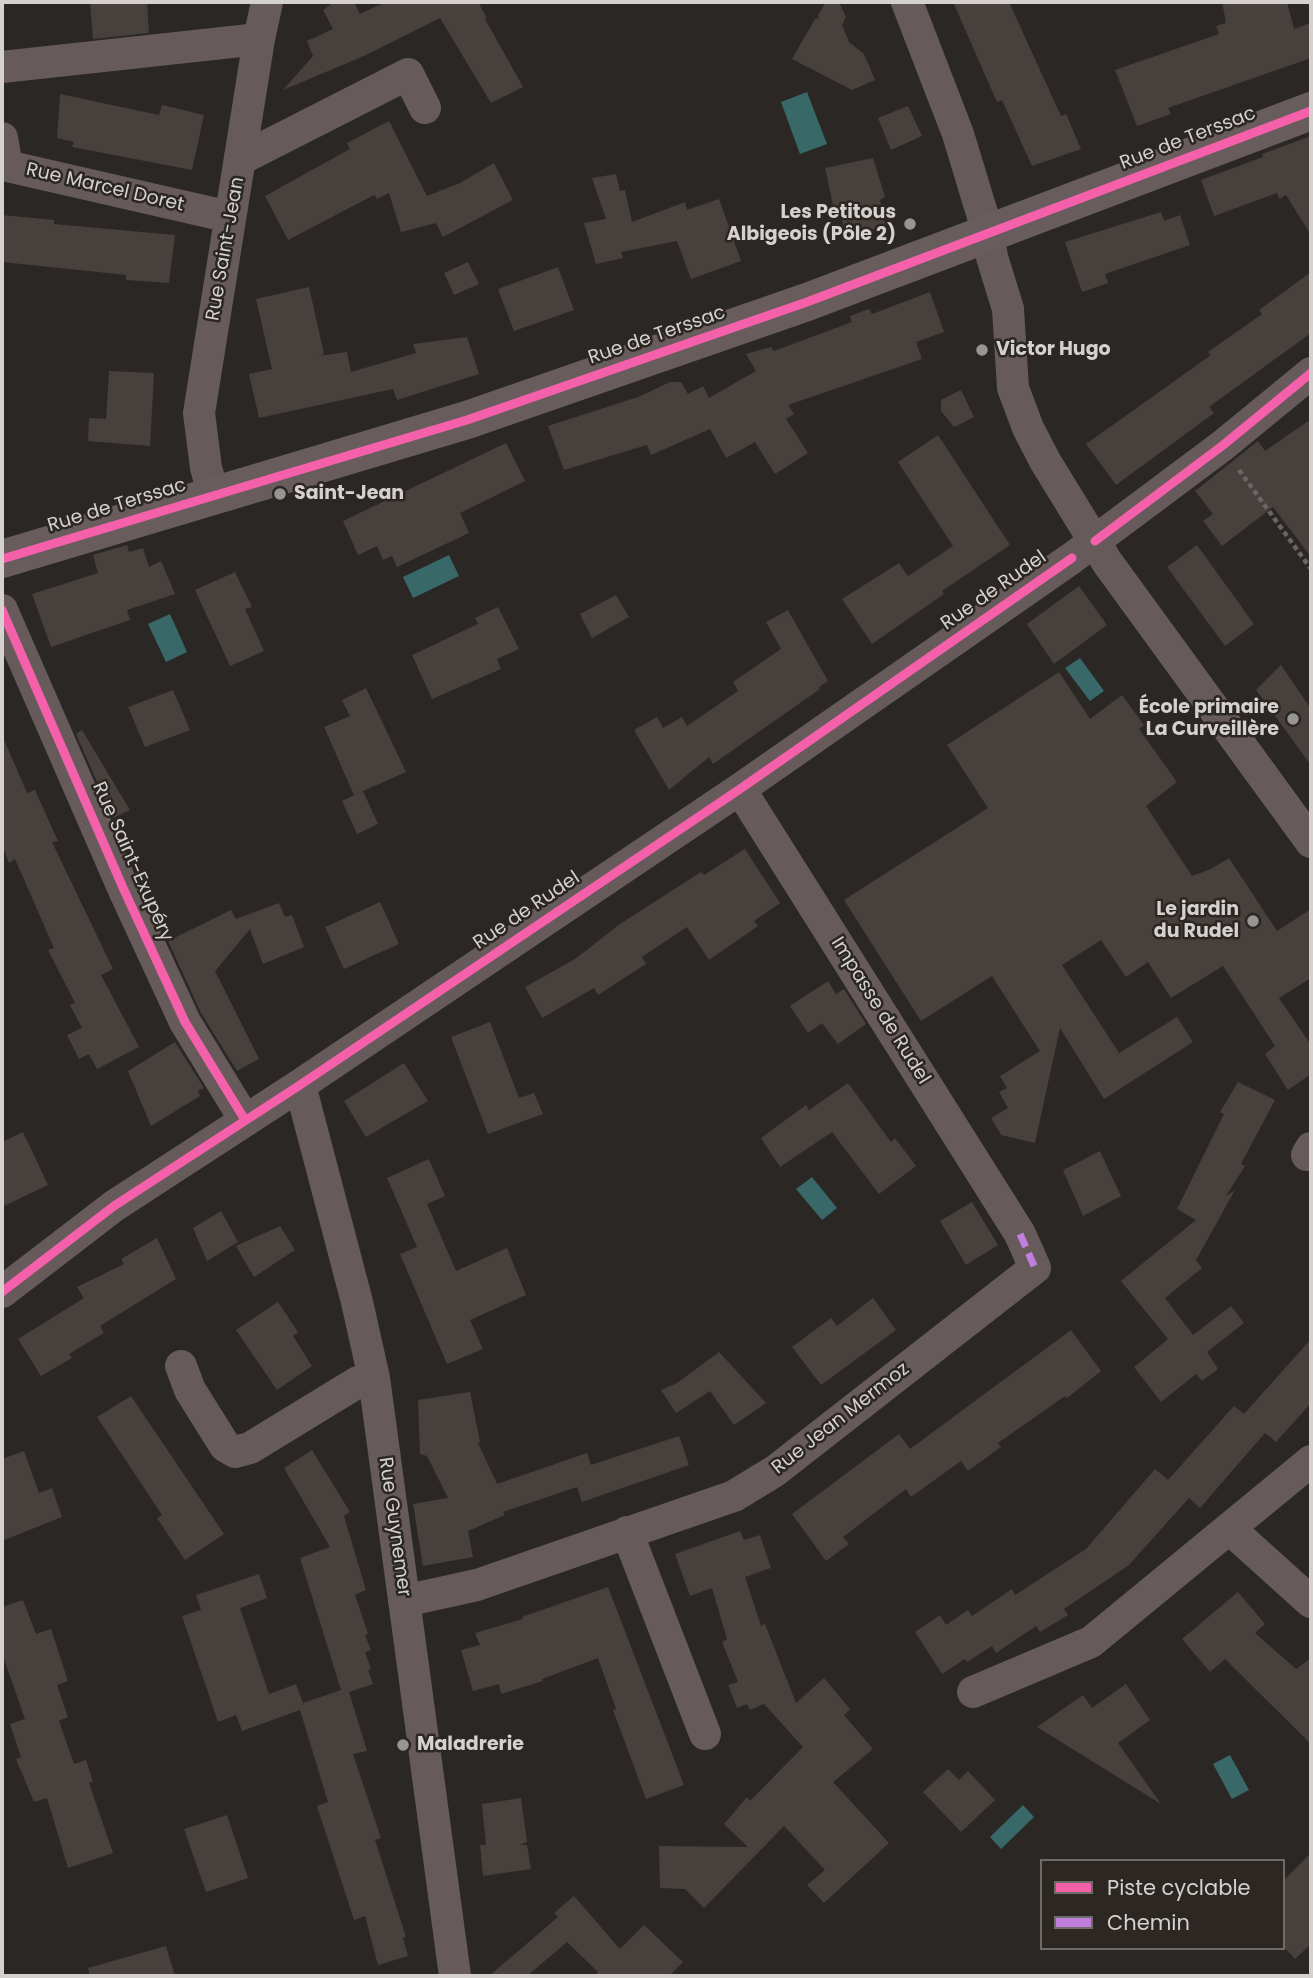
<!DOCTYPE html>
<html>
<head>
<meta charset="utf-8">
<style>
	body { margin:0 }
	#map { position:relative; width:1313px; height:1978px; overflow:hidden; background:#2a2725; font-family:Poppins,sans-serif }
	canvas { display:block }
	.frame { position:absolute; inset:0; border:4px solid #d4d1ce; pointer-events:none }
	.legend { position:absolute; left:1040px; top:1859px; width:245px; height:91px; box-sizing:border-box; background:#2c2723; border:2px solid #6f6b67; margin:0; padding:9px 12px; list-style:none; font-size:21px; color:#d4d1ce }
	.legend li { display:flex; align-items:center; gap:14px; height:35px }
	.legend b { width:35px; border:2px solid #6f6b67 }
</style>
</head>
<body>
<div id="map">
<canvas width="1313" height="1978"></canvas>
<div class="frame"></div>
<ul class="legend">
<li><b style="height:9px;background:#f560ab"></b>Piste cyclable</li>
<li><b style="height:9px;background:#c07fdc"></b>Chemin</li>
</ul>
</div>
<script>
const g = document.querySelector('canvas').getContext('2d');
g.lineJoin = 'round';
function paint(path, color) { g.fillStyle = color; g.fill(path, 'evenodd'); }
const toPath = rows => new Path2D(rows.map(r => 'M' + r).join(''));
function stroke(path, color, width, dash) { g.strokeStyle = color; g.lineWidth = width; g.lineCap = dash ? 'butt' : 'round'; g.setLineDash(dash || []); g.stroke(path); }
function drawText(font, color, halo, rows, align = 'center') {
  g.font = font + ' Poppins,sans-serif'; g.lineWidth = 5; g.setLineDash([]); g.textBaseline = 'middle'; g.strokeStyle = halo; g.fillStyle = color; for (const [text, x, y, turn = 0] of rows) {
    g.save(); g.translate(x, y); g.rotate((+turn || 0) * Math.PI / 180); g.textAlign = isNaN(turn) ? turn : align; if (halo) g.strokeText(text, 0, 0); g.fillText(text, 0, 0); g.restore();
  }
}
paint(toPath([
	[807,92,827,144,800,154,781,102],
	[449,555,459,576,413,598,403,577],
	[170,614,187,652,166,662,148,624],
	[1080,658,1104,691,1090,701,1065,668],
	[812,1177,837,1208,822,1220,796,1189],
	[1230,1755,1249,1790,1232,1799,1213,1764],
	[1023,1805,1034,1817,1001,1849,990,1837]
]), '#386867');
paint(toPath([
	[90,2,147,2,149,33,93,39],
	[334,2,354,2,360,14,386,2,478,2,487,18,485,19,523,87,491,103,440,18,364,56,283,90,313,56,307,41,333,29,323,10],
	[826,2,839,2,846,17,842,25,849,42,864,54,875,80,852,90,792,59,815,19,819,18,818,15],
	[953,2,1009,2,1061,116,1066,114,1081,149,1032,166,1002,100,997,102],
	[1222,2,1287,2,1294,29,1311,23,1311,58,1168,108,1171,114,1137,126,1115,70,1219,34,1216,26,1226,23],
	[60,94,159,115,162,105,204,115,192,170,72,147,74,142,57,138],
	[908,106,922,136,891,150,878,118],
	[389,121,427,196,460,183,494,163,513,200,443,237,436,223,401,232,389,193,377,199,374,195,288,240,265,196,350,149,347,143],
	[1311,136,1311,235,1286,195,1279,199,1277,193,1214,216,1201,180,1263,157,1262,154],
	[873,158,885,197,880,200,887,225,846,238,839,208,834,210,825,168],
	[616,174,620,191,625,190,632,222,685,202,687,210,719,199,741,261,691,279,677,241,621,252,623,258,596,264,584,223,606,219,592,178],
	[1161,212,1164,221,1180,215,1190,245,1105,274,1108,283,1082,292,1065,242],
	[2,215,54,220,54,224,175,235,169,283,126,280,126,275,2,262],
	[468,262,479,284,454,295,444,273],
	[558,267,574,310,514,331,498,289],
	[1311,272,1311,333,1209,407,1214,413,1116,485,1086,444,1211,355,1208,352,1262,314,1259,310],
	[309,287,324,354,319,356,347,352,351,372,416,353,413,344,467,337,479,374,397,400,393,389,259,418,249,374,272,369,256,299],
	[930,292,944,332,916,342,922,359,788,405,794,414,786,419,808,453,775,474,755,442,726,458,710,429,651,455,647,445,564,470,548,426,638,397,670,382,681,382,688,394,703,386,709,398,756,371,746,354,771,347,774,351,852,322,850,316,869,309,872,314],
	[109,371,154,373,150,446,88,441,89,418,106,419],
	[961,390,974,417,954,427,941,411,941,400],
	[1311,419,1311,557,1273,507,1222,546,1203,521,1213,514,1195,491,1258,441,1265,451],
	[938,435,1010,545,942,591,944,594,872,644,842,599,899,563,908,576,953,546,898,462],
	[506,443,525,481,460,513,469,533,397,567,392,556,383,560,377,546,358,555,343,521],
	[127,545,129,552,143,548,149,567,161,561,175,594,127,610,130,620,51,647,32,594,98,573,93,555],
	[1197,545,1254,624,1225,646,1167,567],
	[235,572,252,607,245,609,264,651,230,666,195,590],
	[1079,586,1107,625,1054,664,1027,624],
	[616,595,629,617,592,638,580,614],
	[498,607,519,649,497,659,501,669,432,699,412,655,478,624,475,618],
	[788,610,828,681,819,687,820,689,713,764,709,757,669,790,634,730,657,717,663,728,682,717,687,726,738,691,733,682,781,649,766,622],
	[1281,665,1311,709,1311,765,1256,690],
	[1059,672,1090,719,1122,695,1144,725,1139,729,1177,782,1146,806,1192,876,1211,869,1229,858,1277,931,1311,909,1311,978,1279,998,1311,1045,1311,1074,1288,1090,1265,1054,1275,1046,1223,966,1171,998,1148,962,1126,977,1101,940,1062,965,1119,1053,1177,1017,1193,1042,1104,1099,1060,1028,1035,1143,1001,1135,991,1118,1008,1108,999,1092,1007,1088,1000,1076,1040,1051,992,976,921,1021,844,900,988,808,947,745],
	[366,688,406,772,354,795,324,727,350,716,342,700],
	[173,690,190,730,145,747,128,707],
	[82,730,130,810,113,818,76,734],
	[2,735,27,793,35,790,58,841,52,842,113,969,101,975,139,1047,97,1069,89,1054,79,1059,67,1035,82,1028,70,1005,75,1003,48,950,54,948,15,859,9,863,2,845],
	[363,791,378,824,357,834,342,801],
	[745,849,780,903,754,921,758,926,709,960,687,927,642,957,646,964,598,995,594,988,542,1018,525,987,575,959,620,924,701,872,704,875],
	[380,902,399,944,344,969,325,927],
	[279,903,285,917,292,915,304,947,263,964,250,929,215,971,259,1059,237,1071,201,1013,168,941,231,910,236,919],
	[828,981,836,994,844,989,866,1024,838,1044,822,1023,808,1033,790,1006],
	[490,1022,519,1098,534,1093,543,1114,488,1134,451,1037],
	[175,1042,204,1088,198,1091,200,1096,151,1126,128,1071],
	[404,1063,428,1101,366,1137,344,1101],
	[1238,1082,1275,1100,1241,1164,1245,1166,1226,1196,1235,1190,1196,1260,1202,1268,1165,1298,1193,1335,1231,1306,1244,1323,1207,1352,1218,1369,1202,1381,1196,1374,1161,1402,1134,1367,1168,1339,1121,1281,1196,1220,1177,1209,1224,1114,1220,1112],
	[848,1083,891,1142,895,1138,916,1166,879,1194,832,1132,780,1167,761,1138,806,1105,809,1110],
	[23,1132,48,1185,2,1207,2,1142],
	[1100,1151,1121,1196,1083,1216,1063,1170],
	[429,1159,445,1196,427,1204,456,1271,507,1248,526,1295,470,1320,483,1349,447,1364,400,1254,417,1247,387,1178],
	[972,1202,998,1245,966,1265,940,1221],
	[221,1211,238,1242,207,1261,193,1228],
	[280,1226,295,1250,254,1277,236,1246],
	[157,1238,176,1279,100,1326,104,1333,69,1354,72,1358,41,1376,18,1339,84,1298,77,1287,124,1264,121,1259],
	[873,1298,896,1330,821,1385,792,1347,831,1318,837,1326],
	[278,1302,298,1332,293,1336,312,1366,277,1390,236,1330],
	[1071,1330,1101,1371,1067,1398,1065,1396,998,1443,1001,1447,968,1471,961,1461,911,1497,906,1489,843,1537,849,1544,826,1561,792,1514,899,1434,910,1449],
	[1311,1339,1311,1403,1276,1442,1265,1433,1200,1508,1189,1498,1129,1565,1064,1609,1068,1615,1040,1632,1036,1626,996,1653,992,1646,967,1662,965,1659,942,1674,915,1632,940,1615,946,1625,968,1610,972,1616,1012,1589,1015,1595,1086,1549,1155,1469,1168,1480,1234,1406,1244,1414],
	[719,1352,766,1403,734,1425,710,1391,676,1413,661,1390,677,1383],
	[470,1392,480,1442,478,1443,497,1484,587,1453,591,1465,679,1436,689,1465,582,1502,577,1487,503,1512,505,1515,468,1531,473,1557,423,1566,413,1504,448,1498,427,1456,420,1454,418,1400],
	[131,1396,224,1534,185,1560,157,1518,162,1515,97,1417],
	[312,1450,350,1512,344,1516,366,1590,355,1595,368,1634,365,1635,371,1650,365,1652,371,1669,368,1670,373,1684,349,1692,367,1751,353,1754,381,1838,375,1840,406,1937,403,1938,408,1956,378,1965,365,1916,354,1920,317,1806,328,1802,300,1710,242,1731,236,1715,218,1722,182,1616,201,1610,196,1595,259,1574,267,1598,240,1608,269,1694,296,1684,303,1703,341,1690,300,1558,330,1547,284,1468],
	[24,1451,39,1493,52,1488,62,1517,2,1541,2,1459],
	[740,1531,744,1540,760,1535,771,1568,745,1577,761,1626,765,1624,796,1703,824,1678,850,1709,844,1715,873,1749,833,1782,889,1843,824,1903,807,1885,825,1870,784,1826,704,1908,685,1889,660,1888,659,1846,748,1847,724,1824,747,1797,750,1801,803,1747,764,1704,750,1710,747,1704,737,1708,728,1685,738,1682,722,1642,727,1639,712,1588,690,1596,675,1554],
	[608,1587,684,1785,646,1799,613,1710,616,1709,598,1658,542,1679,543,1681,501,1694,499,1684,473,1691,461,1650,480,1645,475,1633,523,1619,522,1617],
	[1238,1592,1265,1624,1255,1633,1296,1669,1311,1658,1311,1744,1225,1659,1210,1672,1182,1639],
	[23,1600,36,1634,51,1629,68,1681,57,1685,68,1717,59,1721,74,1764,86,1760,93,1782,89,1783,113,1853,68,1868,47,1798,34,1802,16,1759,21,1757,10,1724,25,1719,2,1653,2,1607],
	[1126,1684,1150,1720,1118,1743,1161,1804,1037,1727,1083,1695,1092,1708],
	[948,1769,959,1780,968,1771,995,1800,961,1832,923,1792],
	[521,1798,527,1842,520,1845,527,1845,531,1869,483,1876,480,1845,486,1845,482,1804],
	[227,1815,248,1878,206,1892,184,1829],
	[1311,1853,1311,1944,1295,1959,1283,1946,1283,1881],
	[574,1896,620,1949,644,1925,683,1962,669,1976,594,1976,598,1972,567,1942,527,1976,489,1976,558,1917,554,1913],
	[166,1946,175,1976,90,1976,88,1968]
]), '#48403d');
stroke(toPath([
	[1239,470,1311,569]
]), '#6c6465', 4.5, [5, 3.5]);
stroke(toPath([
	[907,2,958,134,988,233,992,257,1008,309,1013,388,1028,428,1045,461,1107,562,1311,842],
	[2,67,259,39],
	[2,138,7,166,230,217],
	[241,159,408,74,425,108],
	[214,495,206,468,199,413,259,39,267,2],
	[2,610,124,890,185,1022,245,1120],
	[300,1085,357,1302,374,1378,455,1976],
	[1307,1155,1311,1148],
	[2,1292,114,1206,300,1085,740,789,1072,558,1222,446,1311,373],
	[181,1366,190,1390,225,1446,235,1452,250,1448,358,1382,374,1378],
	[1230,1529,1311,1602],
	[627,1532,705,1734],
	[404,1601,477,1585,734,1496,775,1471,1035,1268,1020,1234,740,789],
	[973,1692,1091,1642,1311,1461]
]), '#665a5b', 32);
stroke(toPath([
	[2,559,467,420,807,302,1311,111]
]), '#685c5c', 38);
stroke(toPath([
	[1020,1234,1035,1268]
]), '#c07fdc', 7, [14, 7]);
stroke(toPath([
	[1095,541,1222,446,1311,373],
	[2,559,467,420,807,302,1311,111],
	[2,610,124,890,185,1022,245,1120],
	[2,1292,114,1206,300,1085,740,789,1072,558]
]), '#f560ab', 9);
for (const [x, y, r, color] of [
	[910,224,7,"#989693"],
	[982,350,7,"#989693"],
	[280,494,7,"#989693"],
	[1293,719,7,"#989693"],
	[1253,921,7,"#989693"],
	[403,1745,7,"#989693"]
]) { const dot = new Path2D(); dot.arc(x, y, r, 0, 2 * Math.PI); g.fillStyle = color; g.fill(dot); stroke(dot, '#2c2723', 2.5); }
drawText('19px', '#d4d1ce', '#2c2723', [
	["Rue de Terssac",1188,139,-21],
	["Rue Marcel Doret",105,188,13],
	["Rue Saint-Jean",226,249,-80],
	["Rue de Terssac",657,336,-19],
	["Rue de Terssac",117,506,-17],
	["Rue de Rudel",994,591,-35],
	["Rue Saint-Exupéry",132,862,66],
	["Rue de Rudel",527,911,-34],
	["Impasse de Rudel",880,1011,58],
	["Rue Jean Mermoz",841,1419,-38],
	["Rue Guynemer",394,1527,82]
]);
drawText('bold 19px', '#d4d1ce', '#2c2723', [
	["Les Petitous",896,213],
	["Albigeois (Pôle 2)",896,235],
	["Victor Hugo",996,350,"left"],
	["Saint-Jean",294,494,"left"],
	["École primaire",1279,708],
	["La Curveillère",1279,730],
	["Le jardin",1239,910],
	["du Rudel",1239,932],
	["Maladrerie",417,1745,"left"]
], 'right');
</script>
</body>
</html>
